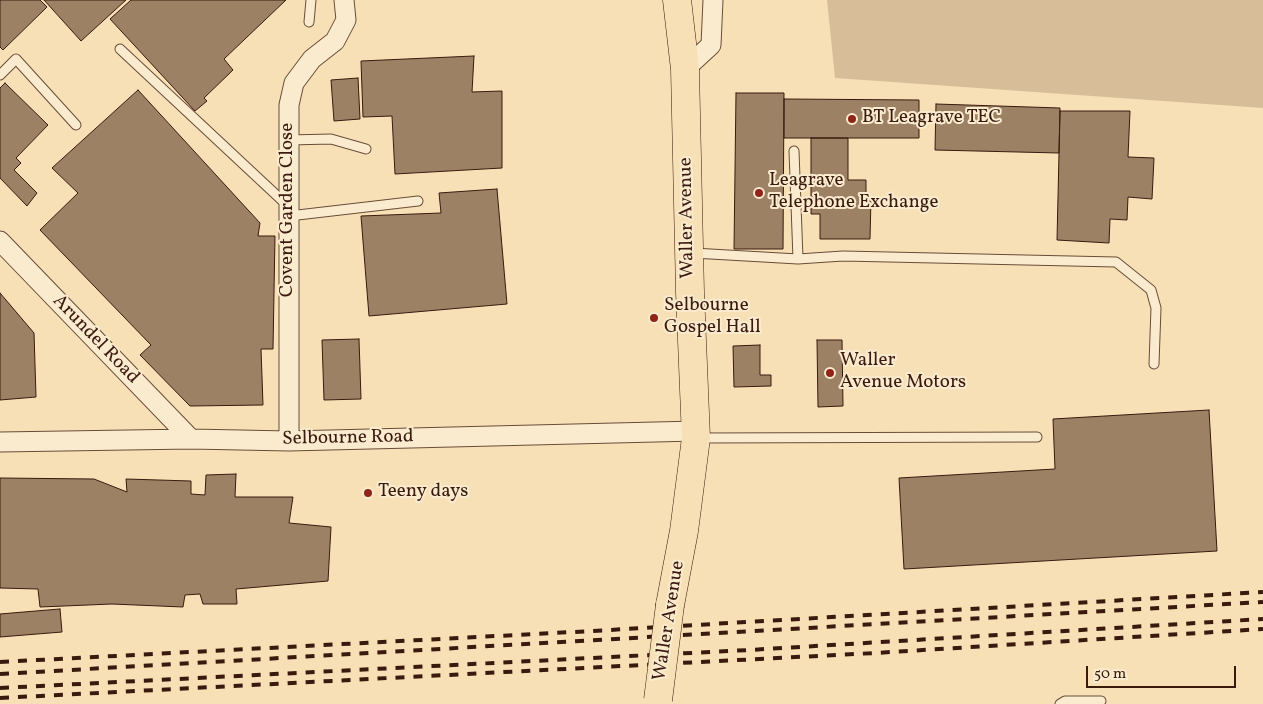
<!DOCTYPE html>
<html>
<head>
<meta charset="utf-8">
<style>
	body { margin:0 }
	#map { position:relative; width:1263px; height:704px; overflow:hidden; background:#f7e0b5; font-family:Vollkorn,serif }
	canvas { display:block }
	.scale { position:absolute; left:1086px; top:666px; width:150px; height:22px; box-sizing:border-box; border:2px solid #3a1a0e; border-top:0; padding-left:6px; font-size:15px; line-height:18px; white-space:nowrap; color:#3a1a0e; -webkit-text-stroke:4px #faebcf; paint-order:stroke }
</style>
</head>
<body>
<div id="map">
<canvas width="1263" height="704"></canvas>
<div class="scale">50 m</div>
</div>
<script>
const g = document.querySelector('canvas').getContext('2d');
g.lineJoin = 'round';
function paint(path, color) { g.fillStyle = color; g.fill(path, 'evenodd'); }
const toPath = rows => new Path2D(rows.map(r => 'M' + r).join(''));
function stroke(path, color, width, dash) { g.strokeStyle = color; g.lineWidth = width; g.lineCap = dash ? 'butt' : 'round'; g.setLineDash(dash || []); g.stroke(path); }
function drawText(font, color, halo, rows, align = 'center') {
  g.font = font + ' Vollkorn,serif'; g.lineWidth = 4; g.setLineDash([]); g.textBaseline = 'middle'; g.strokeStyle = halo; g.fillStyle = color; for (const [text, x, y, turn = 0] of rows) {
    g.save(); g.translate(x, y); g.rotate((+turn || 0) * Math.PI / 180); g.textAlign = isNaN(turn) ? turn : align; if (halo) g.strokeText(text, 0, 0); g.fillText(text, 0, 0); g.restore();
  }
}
paint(toPath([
	[827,0,1263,0,1263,108,835,78]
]), '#d7be99');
const building = toPath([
	[0,0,40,0,47,7,3,50,0,47,0,0],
	[44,0,126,0,81,41,44,0],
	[131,0,286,0,224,59,233,70,204,98,207,101,195,111,110,19,131,0],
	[474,56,472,92,502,91,502,168,395,174,392,116,363,117,361,61,474,56],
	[358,78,360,119,334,121,331,80,358,78],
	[5,83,48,125,16,158,21,163,14,170,37,193,27,206,0,178,0,88,5,83],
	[138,90,260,223,258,236,275,236,273,349,261,349,263,405,190,406,140,355,151,345,40,230,78,193,52,168,138,90],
	[736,93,784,93,783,249,734,249,736,93],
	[784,99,919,100,919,138,784,138,784,99],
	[936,104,1060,108,1059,153,935,150,936,104],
	[1060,111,1130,111,1128,157,1154,158,1152,199,1128,197,1127,220,1110,219,1109,243,1057,240,1060,111],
	[811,138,848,138,848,180,866,180,866,198,871,198,870,239,820,239,820,214,811,214,811,138],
	[497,189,507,304,369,316,361,216,441,213,439,193,497,189],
	[0,293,34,333,36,397,0,400,0,293],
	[359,339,361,399,324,400,322,340,359,339],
	[817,340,842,340,843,406,818,407,817,340],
	[760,345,760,375,771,375,771,386,734,387,733,346,760,345],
	[1209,410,1217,551,904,569,899,478,1055,469,1053,419,1209,410],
	[236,474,235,497,293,497,289,523,331,527,328,581,236,589,237,604,203,604,200,594,185,595,183,607,112,604,40,607,38,589,0,588,0,478,94,479,127,492,126,479,191,481,191,494,205,495,206,475,236,474],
	[60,609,62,632,0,637,0,614,60,609]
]);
paint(building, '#9c8165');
stroke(building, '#3a1a0e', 1);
const lane = toPath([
	[309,22,311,0],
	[120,49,287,205],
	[0,75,16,59,76,125],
	[289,140,331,139,366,149],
	[794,151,798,259],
	[289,216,418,201],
	[693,253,798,259,843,256,1116,262,1151,290,1156,308,1154,364],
	[700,438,1037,437],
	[1060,704,1065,701,1101,701]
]);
const street = toPath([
	[685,69,711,45,713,0],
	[0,241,191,439],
	[289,441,289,105,294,83,312,59,335,41,346,20,344,0],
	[0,442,191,439,289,441,696,431]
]);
const primary = toPath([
	[670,605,684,531,696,438,690,292,685,69,677,0]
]);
stroke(lane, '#694c38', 11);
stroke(street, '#694c38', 21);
stroke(primary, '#3a1a0e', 29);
stroke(lane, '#faebcf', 9);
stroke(street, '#faebcf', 19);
stroke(primary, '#f7e0b5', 28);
stroke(toPath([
	[0,662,592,631,1263,592],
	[0,674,1263,602],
	[0,688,749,650,1263,619],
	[0,698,875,653,1263,629]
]), '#3a1a0e', 4, [9, 9]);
const primaryBridge = toPath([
	[658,700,670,605]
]);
stroke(primaryBridge, '#3a1a0e', 29, []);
stroke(primaryBridge, '#f7e0b5', 28);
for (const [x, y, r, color] of [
	[852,119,5,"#8f2418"],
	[759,193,5,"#8f2418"],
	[654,318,5,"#8f2418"],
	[830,373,5,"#8f2418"],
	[368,493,5,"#8f2418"]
]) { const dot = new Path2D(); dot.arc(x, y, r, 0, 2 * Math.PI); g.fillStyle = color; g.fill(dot); stroke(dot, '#faebcf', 2); }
drawText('19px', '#3a1a0e', '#faebcf', [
	["BT Leagrave TEC",862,119],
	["Leagrave",769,182],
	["Telephone Exchange",769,204],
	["Selbourne",664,307],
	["Gospel Hall",664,329],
	["Waller",840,362],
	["Avenue Motors",840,384],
	["Teeny days",378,493]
], 'left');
drawText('19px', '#3a1a0e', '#faebcf', [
	["Covent Garden Close",289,210,-90],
	["Waller Avenue",688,218,-91],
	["Arundel Road",95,340,46],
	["Selbourne Road",348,439,-1],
	["Waller Avenue",670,621,-81]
]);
</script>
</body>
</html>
